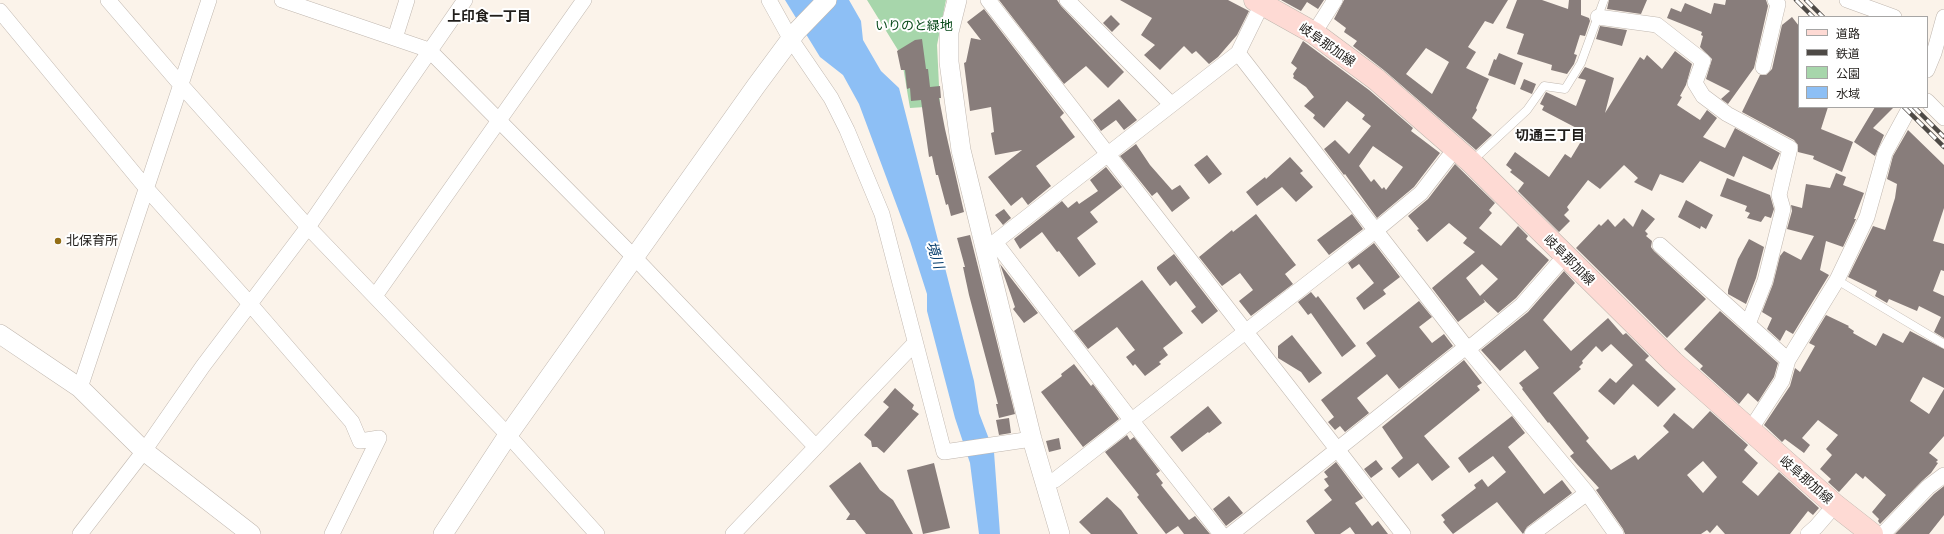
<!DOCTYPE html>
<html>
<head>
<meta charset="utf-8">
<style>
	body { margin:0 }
	#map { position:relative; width:1944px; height:534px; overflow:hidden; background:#fbf3ea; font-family:"Asap Condensed","Noto Sans JP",sans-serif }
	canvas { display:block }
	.legend { position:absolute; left:1798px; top:16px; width:130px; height:92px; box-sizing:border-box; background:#fff; border:1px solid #a6a5a4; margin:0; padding:5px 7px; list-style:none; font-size:12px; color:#211e1b }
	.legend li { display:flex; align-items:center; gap:8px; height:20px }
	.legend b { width:20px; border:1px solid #a6a5a4 }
</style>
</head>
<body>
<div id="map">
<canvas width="1944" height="534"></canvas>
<ul class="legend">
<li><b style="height:5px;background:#fedad4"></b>道路</li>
<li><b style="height:5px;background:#4e4a46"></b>鉄道</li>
<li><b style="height:11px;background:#a7d6ab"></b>公園</li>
<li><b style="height:11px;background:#8dbff5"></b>水域</li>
</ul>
</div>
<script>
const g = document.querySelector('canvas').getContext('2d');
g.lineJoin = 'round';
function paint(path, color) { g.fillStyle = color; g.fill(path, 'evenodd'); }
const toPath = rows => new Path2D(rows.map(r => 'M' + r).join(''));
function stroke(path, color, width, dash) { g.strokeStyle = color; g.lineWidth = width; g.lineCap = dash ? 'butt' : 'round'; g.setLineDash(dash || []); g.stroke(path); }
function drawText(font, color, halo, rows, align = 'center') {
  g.font = font + ' "Asap Condensed","Noto Sans JP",sans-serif'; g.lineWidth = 4; g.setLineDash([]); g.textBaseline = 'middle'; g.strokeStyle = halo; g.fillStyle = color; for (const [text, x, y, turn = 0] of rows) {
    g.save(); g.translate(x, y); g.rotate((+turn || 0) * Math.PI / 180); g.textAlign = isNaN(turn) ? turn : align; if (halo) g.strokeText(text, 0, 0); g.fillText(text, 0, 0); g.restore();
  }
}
paint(toPath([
	[867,0,946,0,937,45,940,106,910,108,901,55]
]), '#a7d6ab');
paint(toPath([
	[785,0,849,0,861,21,863,40,881,71,899,88,974,381,979,413,994,452,1000,534,979,534,970,463,955,418,927,311,927,294,910,241,859,104,843,75,820,57]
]), '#8dbff5');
paint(toPath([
	[999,0,1057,0,1061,6,1124,72,1108,88,1086,66,1064,84],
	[1120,0,1228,0,1249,11,1237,35,1218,57,1209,64,1196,51,1192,54,1184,46,1160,70,1144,55,1155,45,1141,35,1152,18],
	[1281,0,1324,0,1318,9,1307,2,1301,11],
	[1344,0,1508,0,1493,24,1485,21,1468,47,1476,52,1466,68,1489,79,1476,108,1477,110,1472,118,1492,135,1476,150,1385,71,1353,46,1357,41,1344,32,1346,28,1334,19],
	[1426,48,1449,62,1432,94,1406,74],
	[1517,0,1542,0,1568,9,1569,0,1581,0,1581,15,1589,18,1590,21,1585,36,1580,35,1574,54,1577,55,1574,64,1567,74,1551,70,1552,65,1517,54,1524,34,1506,28],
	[1609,0,1647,0,1641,14,1607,9],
	[1726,0,1766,0,1768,6,1754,68,1728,104,1721,99,1730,91,1706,79,1712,59,1700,47,1703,36,1701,35,1702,32,1667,18,1671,8,1681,12,1685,3,1711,14,1714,3,1725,5],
	[984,9,1064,113,1060,117,1075,137,1036,166,1051,186,1028,205,1022,197,1011,206,988,177,1022,150,995,155,991,133,994,132,991,107,970,111,964,63,966,62,971,38,981,40,967,22],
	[1111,15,1120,24,1112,32,1103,23],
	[1792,17,1799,26,1799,107,1828,107,1821,129,1853,142,1842,172,1813,159,1814,156,1798,152,1798,145,1794,140,1742,112,1760,75,1766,75,1772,69,1782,25],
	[1600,26,1627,30,1622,46,1596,39],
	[922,39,926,69,928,69,930,87,940,86,941,98,939,98,945,129,964,212,951,216,948,204,946,205,938,175,936,175,932,156,929,157,921,100,911,101,910,88,907,89,905,70,901,70,897,51,915,40],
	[1303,41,1369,90,1413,128,1411,131,1440,153,1414,187,1377,218,1345,174,1344,175,1324,149,1335,140,1349,154,1371,126,1362,119,1365,115,1347,101,1324,128,1313,118,1315,115,1304,106,1314,97,1306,87,1293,78,1294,76,1293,74,1297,68,1291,63],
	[1373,146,1403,167,1386,190,1384,187,1382,189,1374,179,1371,182,1359,166],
	[1675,51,1692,64,1686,85,1680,96,1682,97,1677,105,1700,120,1707,110,1717,118,1703,137,1725,148,1735,128,1780,153,1772,170,1743,156,1734,177,1700,161,1683,183,1660,174,1652,191,1634,182,1638,178,1624,165,1600,189,1588,180,1567,207,1569,210,1564,215,1570,221,1559,232,1518,191,1524,183,1510,172,1512,170,1506,165,1515,152,1549,177,1565,154,1571,158,1586,133,1542,110,1544,106,1540,104,1546,92,1576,106,1586,80,1578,78,1585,67,1614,78,1605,113,1640,57,1644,60,1647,55,1662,69],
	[1499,53,1523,63,1515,85,1488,75,1494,59,1496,60],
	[1524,79,1536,84,1532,94,1520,89],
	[1119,99,1137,120,1124,130,1116,120,1101,131,1093,120],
	[1875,107,1894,107,1873,128,1884,135,1875,156,1854,142],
	[1908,130,1944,165,1944,208,1933,241,1944,244,1944,271,1941,270,1933,291,1944,296,1944,338,1934,332,1941,317,1919,306,1917,311,1889,299,1887,303,1875,296,1877,291,1848,277,1873,226,1885,230,1895,198,1897,184,1887,179,1893,156],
	[1136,144,1150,165,1172,190,1180,185,1190,198,1172,212,1157,192,1152,196,1120,156],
	[1207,155,1222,174,1209,184,1194,165],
	[1290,157,1303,171,1300,173,1313,187,1296,202,1282,187,1257,206,1246,192,1265,177,1266,179],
	[1455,164,1495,203,1489,210,1492,213,1479,228,1501,246,1518,226,1528,236,1526,239,1528,241,1549,260,1516,298,1498,313,1483,299,1485,302,1458,322,1432,288,1475,252,1463,243,1467,238,1449,223,1427,242,1417,230,1419,229,1408,216,1428,199],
	[1482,264,1498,279,1480,296,1466,278],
	[1106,167,1122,187,1090,212,1098,222,1077,238,1096,264,1079,277,1059,251,1057,252,1042,232,1020,249,1014,239,1062,201,1068,208,1077,201,1079,204,1098,191,1090,180],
	[1836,173,1846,177,1843,185,1864,193,1854,219,1856,219,1843,247,1826,241,1820,270,1829,275,1793,334,1786,330,1780,341,1767,329,1772,318,1762,312,1773,284,1780,256,1784,251,1801,260,1814,236,1787,229,1792,211,1791,205,1802,208,1806,184,1830,188],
	[1727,178,1770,195,1774,209,1771,218,1765,216,1761,222,1747,218,1750,213,1745,211,1747,206,1720,196],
	[1686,200,1713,215,1706,229,1701,226,1700,229,1678,217],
	[1004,209,1011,218,1003,225,995,215],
	[1642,209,1655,219,1645,231,1648,234,1646,236,1652,241,1651,247,1654,251,1706,299,1667,338,1576,248,1599,224,1601,226,1608,219,1615,227,1624,218,1633,227],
	[1256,214,1296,265,1285,274,1293,284,1251,316,1239,301,1253,290,1240,273,1222,286,1199,257,1232,230,1233,232],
	[1352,214,1363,229,1329,255,1317,240],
	[970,235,1015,414,999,418,996,404,998,404,969,295,963,267,965,267,957,238],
	[1749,239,1764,247,1756,278,1746,304,1728,294,1728,290,1738,259],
	[1374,243,1400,277,1383,290,1386,294,1364,310,1356,298,1374,283,1359,264,1352,269,1348,263],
	[1174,254,1218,311,1202,324,1191,311,1196,307,1176,281,1170,286,1157,269,1157,267],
	[1000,264,1038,313,1024,323,1013,309,1015,307],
	[1564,271,1575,283,1543,320,1571,351,1608,318,1623,335,1626,333,1649,356,1645,360,1676,389,1658,407,1633,384,1614,405,1598,391,1610,378,1616,383,1633,365,1611,344,1602,352,1596,346,1582,361,1583,363,1579,367,1581,369,1553,393,1589,438,1586,441,1611,470,1635,455,1638,460,1669,432,1663,426,1674,413,1693,429,1710,411,1748,445,1744,450,1758,463,1742,482,1758,496,1779,472,1819,508,1813,515,1808,511,1790,534,1725,534,1717,525,1710,533,1707,530,1701,534,1625,534,1623,529,1596,490,1599,488,1576,463,1570,456,1574,453,1549,422,1548,423,1522,389,1523,388,1519,383,1539,368,1525,350,1500,371,1481,350,1528,312],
	[1703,461,1717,477,1703,493,1687,475],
	[1142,280,1183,333,1163,348,1168,355,1159,362,1161,364,1145,376,1135,364,1133,366,1126,357,1135,350,1117,327,1088,349,1074,331],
	[1311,292,1316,298,1318,296,1356,346,1342,357,1311,313,1308,315,1298,302],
	[1419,301,1432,317,1419,327,1432,343,1444,334,1453,346,1399,389,1387,374,1357,398,1369,413,1345,432,1340,426,1335,430,1328,422,1334,417,1321,400,1376,356,1366,343],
	[1720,311,1778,363,1774,377,1758,402,1748,393,1739,404,1700,369,1703,366,1684,349],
	[1826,315,1849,326,1848,327,1854,331,1853,333,1876,346,1883,333,1903,343,1910,331,1944,349,1944,388,1923,377,1910,401,1929,414,1944,389,1944,436,1929,453,1938,460,1936,462,1938,463,1931,473,1922,481,1880,524,1878,521,1879,519,1872,512,1886,495,1865,476,1863,479,1856,473,1839,492,1828,482,1831,479,1820,469,1832,455,1826,449,1838,435,1818,420,1802,438,1810,445,1804,453,1785,439,1782,442,1764,425,1790,386,1795,368,1800,372,1815,346,1809,343],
	[1292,335,1322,373,1309,383,1301,372,1278,358,1278,346],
	[1464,360,1482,383,1477,386,1480,390,1424,436,1450,467,1432,481,1418,463,1399,478,1391,468,1403,458,1382,427],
	[1074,364,1091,386,1093,384,1119,419,1083,447,1041,392,1062,376,1061,374],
	[895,388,914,405,912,409,919,414,884,453,877,447,872,447,871,441,864,435,889,407,883,402],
	[1208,406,1222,423,1209,433,1208,432,1182,452,1170,437],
	[1512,416,1525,433,1508,447,1544,494,1562,480,1572,493,1527,527,1523,534,1497,502,1453,534,1443,522,1445,520,1441,515,1476,488,1474,485,1482,479,1488,487,1506,472,1493,456,1469,473,1458,458],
	[1009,418,1011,433,999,435,996,420],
	[1127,435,1130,440,1134,437,1160,471,1156,474,1163,483,1161,485,1189,520,1195,516,1210,534,1184,534,1178,526,1166,534,1137,497,1139,495,1105,452],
	[1059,438,1061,449,1049,452,1046,441],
	[1376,460,1383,469,1371,478,1364,469],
	[860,462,880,490,893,500,913,534,866,534,855,520,846,520,850,514,829,486],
	[1336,462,1363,498,1355,503,1372,526,1378,521,1388,534,1355,534,1350,527,1340,534,1315,534,1306,521,1332,500,1324,490,1329,486,1324,479,1328,477,1324,472],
	[934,463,950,528,923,534,907,470],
	[1944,486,1944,515,1929,534,1895,534,1934,494],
	[1229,496,1243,513,1226,526,1213,509],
	[1107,497,1121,510,1138,534,1091,534,1079,522]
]), '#887d7b');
const service = toPath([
	[1471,162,1527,110,1544,86,1565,89,1581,63,1604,0],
	[1837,280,1944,344]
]);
const minor = toPath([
	[108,0,181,85,308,227,508,435,597,534],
	[282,0,429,50,634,257,816,447],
	[769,0,790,38,831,98,847,130,882,214,944,452,1032,439],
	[988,0,1403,534],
	[1067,0,1171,104],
	[1847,0,1894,17],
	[0,11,147,189,250,304,352,422,360,441,379,438],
	[1598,17,1657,25,1703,61,1695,83,1703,96,1727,114,1790,148,1779,195,1783,209,1765,281,1748,324],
	[1314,33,1335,0],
	[395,38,407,0],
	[1238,53,1466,347,1587,493,1616,534],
	[1763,67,1778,4,1775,0],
	[1927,70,1934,53,1944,17],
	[1927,101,1944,118],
	[995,242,1132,421,1221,534],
	[1660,245,1788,360],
	[984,248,995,242,1238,53,1262,4],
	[375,296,584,0],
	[80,388,209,0],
	[1750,430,1782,381,1788,360,1837,280,1867,217,1885,153,1910,107],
	[1045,483,1055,480,1375,231,1421,193,1455,149],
	[80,534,144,451,203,366,308,227,465,0],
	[332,534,379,438],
	[733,534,915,343],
	[1231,534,1466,347,1473,345,1522,305,1565,256],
	[1532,534,1587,493],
	[1808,534,1816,527,1835,505],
	[1883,534,1928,487,1944,475]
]);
const tertiary = toPath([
	[957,0,949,32,949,62,961,150,1032,439,1060,534],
	[0,334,80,388,144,451,251,534],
	[443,534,508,435,756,86,796,32,827,0]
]);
const secondary = toPath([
	[1255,0,1314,33,1377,80,1471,162,1673,362,1835,505,1872,534]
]);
stroke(service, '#c0b7af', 9);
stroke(minor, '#c0b7af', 16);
stroke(tertiary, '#c0b7af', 20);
stroke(secondary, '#c0b7af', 23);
stroke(service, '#fff', 8);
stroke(minor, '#fff', 15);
stroke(tertiary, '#fff', 19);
stroke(secondary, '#fedad4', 22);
const rail = toPath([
	[1796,0,1813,17],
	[1806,0,1823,17],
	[1904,107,1944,147],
	[1914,107,1944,137]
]);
stroke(rail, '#4e4a46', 4.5);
stroke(rail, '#fff', 3, [9]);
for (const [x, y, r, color] of [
	[58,241,4,"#936d15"]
]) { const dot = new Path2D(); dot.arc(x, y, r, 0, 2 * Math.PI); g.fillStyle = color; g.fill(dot); stroke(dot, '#fff', 1.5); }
drawText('13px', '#064818', '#fff', [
	["いりのと緑地",914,26]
]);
drawText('13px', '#211e1b', '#fff', [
	["岐阜那加線",1327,45,35],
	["岐阜那加線",1569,260,45],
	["岐阜那加線",1806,480,41]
]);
drawText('13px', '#211e1b', '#fff', [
	["北保育所",66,241]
], 'left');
drawText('bold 14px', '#211e1b', '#fff', [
	["上印食一丁目",489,17],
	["切通三丁目",1550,136]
]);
drawText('italic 14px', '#053d6d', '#fff', [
	["境川",935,255,73]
]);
</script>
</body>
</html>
